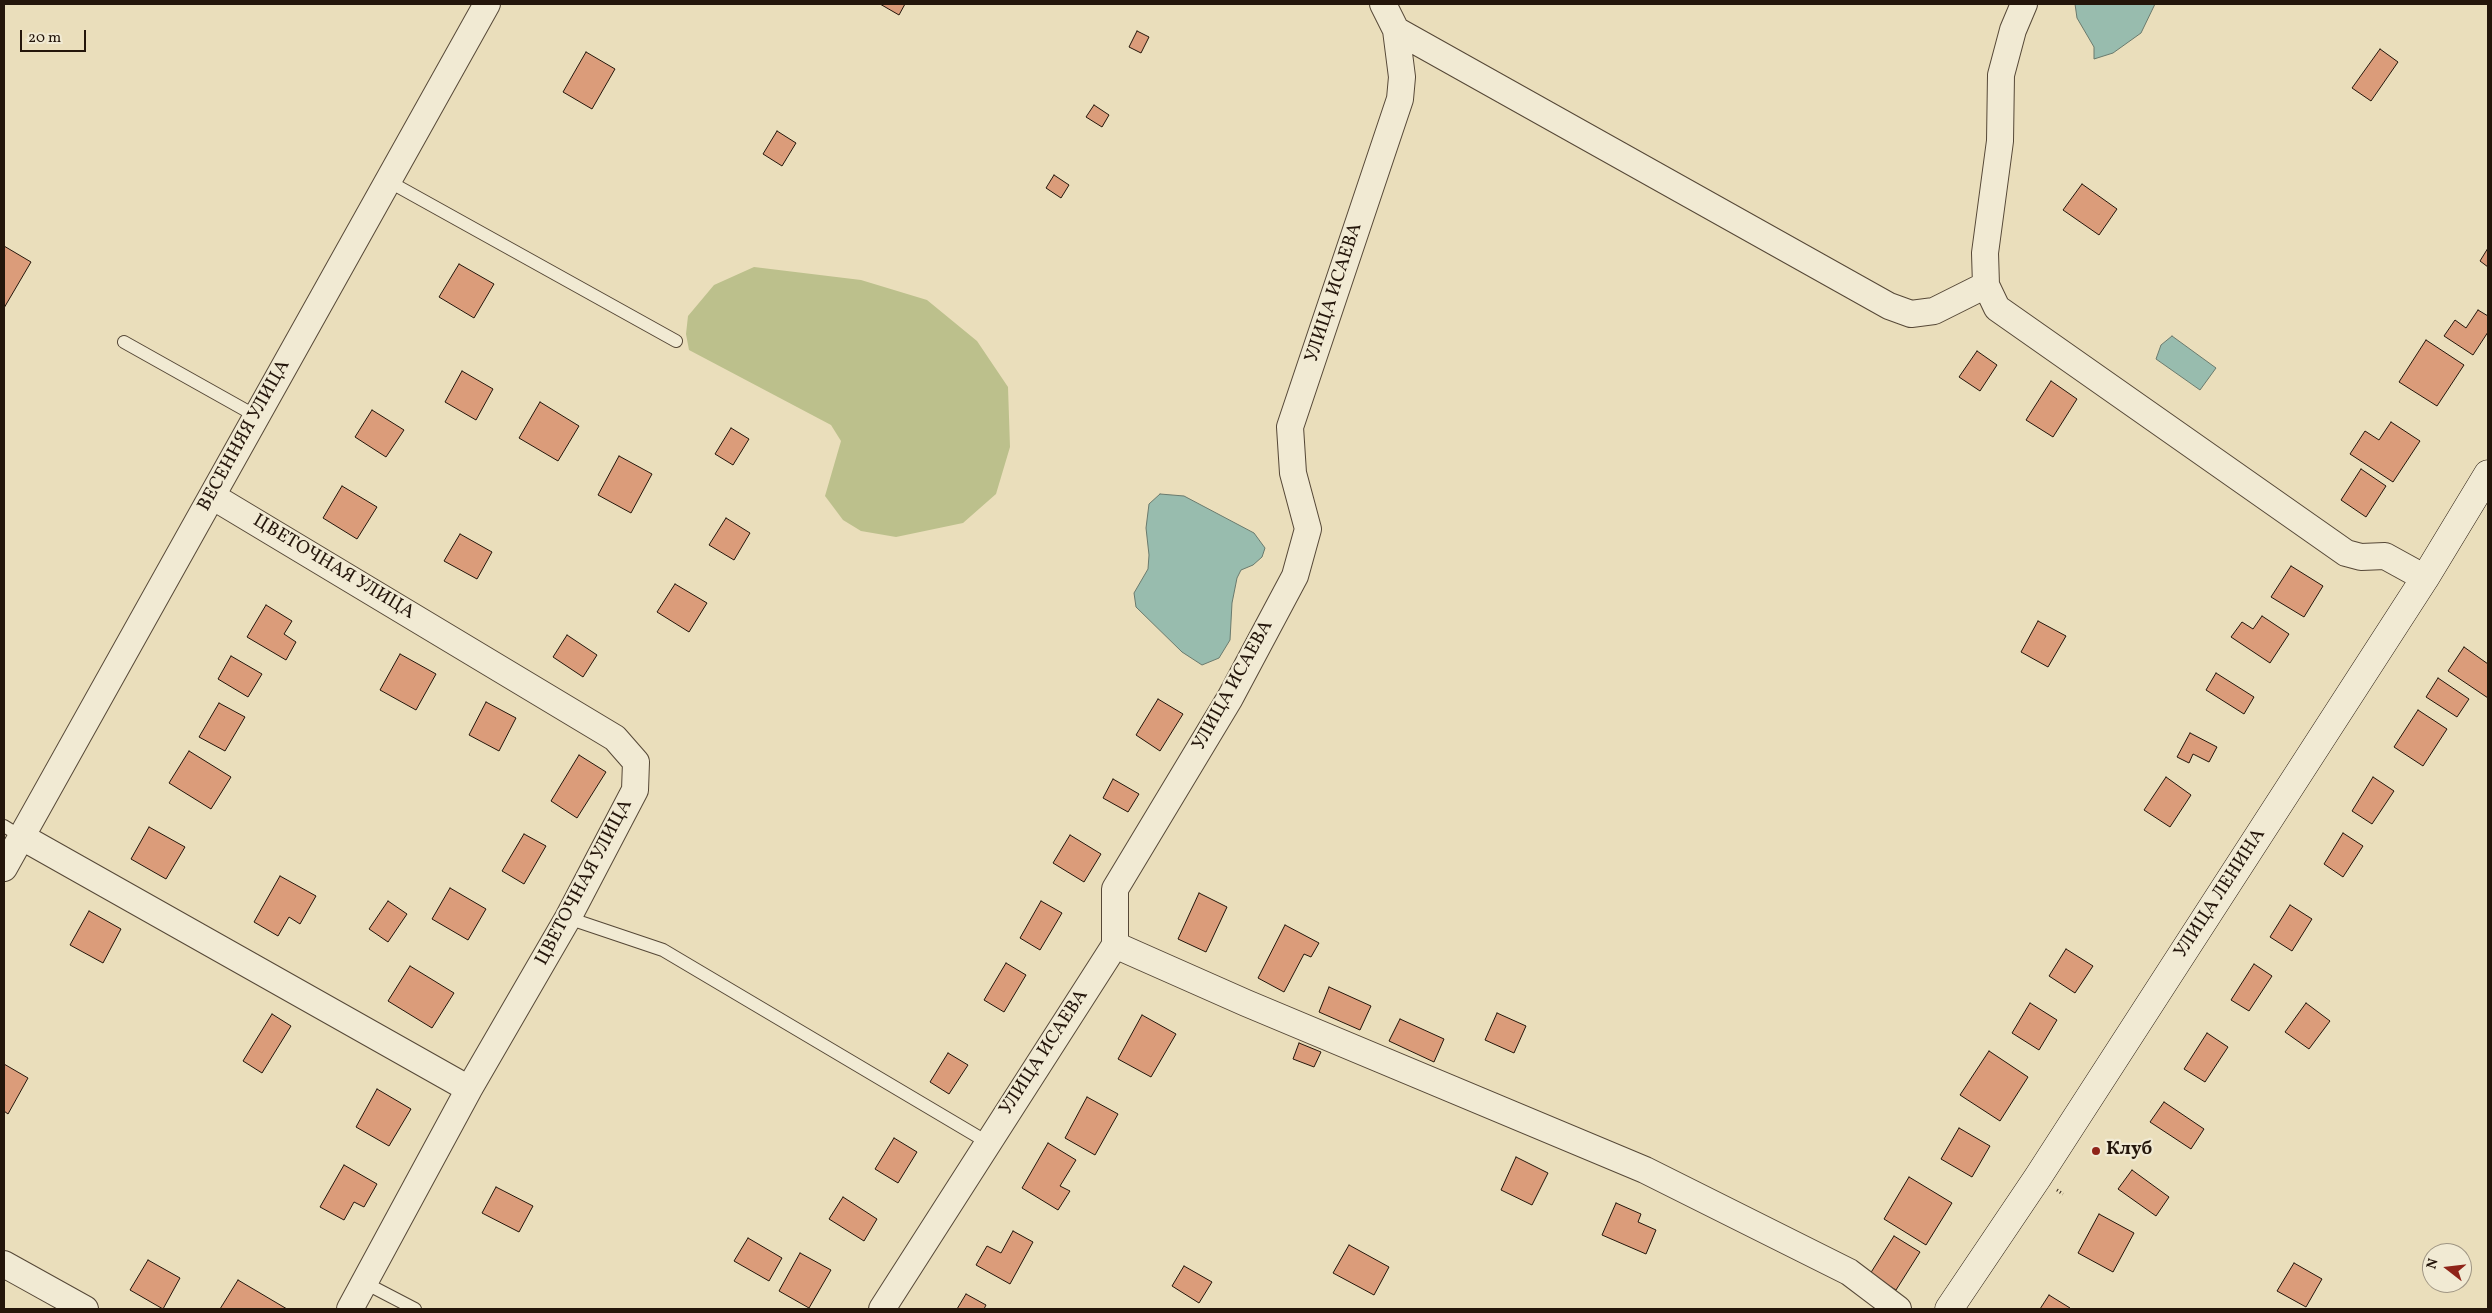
<!DOCTYPE html>
<html>
<head>
<meta charset="utf-8">
<style>
	body { margin:0 }
	#map { position:relative; width:2492px; height:1313px; overflow:hidden; background:#eadebb; font-family:Vollkorn,serif }
	canvas { display:block }
	.frame { position:absolute; inset:0; border:5px solid #24160b; pointer-events:none }
	.north { position:absolute; left:2422px; top:1243px; width:50px; height:50px; box-sizing:border-box; background:#f1ead3; border:1px solid #9f9583; border-radius:50%; rotate:286deg; font-size:14px; font-weight:700; line-height:20px; text-align:center; color:#24160b }
	.north::after { content:''; display:block; margin:auto; width:18px; height:22px; background:#8f2418; clip-path:polygon(50% 0,100% 100%,50% 72%,0 100%) }
	.scale { position:absolute; left:20px; top:30px; width:66px; height:22px; box-sizing:border-box; border:2px solid #24160b; border-top:0; padding-left:6px; font-size:15px; line-height:18px; white-space:nowrap; color:#24160b; -webkit-text-stroke:4px #f1ead3; paint-order:stroke }
</style>
</head>
<body>
<div id="map">
<canvas width="2492" height="1313"></canvas>
<div class="frame"></div>
<div class="north">N</div>
<div class="scale">20 m</div>
</div>
<script>
const g = document.querySelector('canvas').getContext('2d');
g.lineJoin = 'round';
function paint(path, color) { g.fillStyle = color; g.fill(path, 'evenodd'); }
const toPath = rows => new Path2D(rows.map(r => 'M' + r).join(''));
function stroke(path, color, width, dash) { g.strokeStyle = color; g.lineWidth = width; g.lineCap = dash ? 'butt' : 'round'; g.setLineDash(dash || []); g.stroke(path); }
function drawText(font, color, halo, rows, align = 'center') {
  g.font = font + ' Vollkorn,serif'; g.lineWidth = 4.5; g.setLineDash([]); g.textBaseline = 'middle'; g.strokeStyle = halo; g.fillStyle = color; for (const [text, x, y, turn = 0] of rows) {
    g.save(); g.translate(x, y); g.rotate((+turn || 0) * Math.PI / 180); g.textAlign = isNaN(turn) ? turn : align; if (halo) g.strokeText(text, 0, 0); g.fillText(text, 0, 0); g.restore();
  }
}
paint(toPath([
	[754,267,861,280,927,300,977,341,1008,387,1010,447,996,494,963,523,896,537,861,531,843,520,825,496,841,441,831,425,689,350,686,334,688,316,714,285]
]), '#bcc08c');
const water = toPath([
	[2075,4,2155,4,2141,33,2113,53,2094,59,2094,47,2077,18,2075,4],
	[2172,336,2216,368,2200,390,2156,359,2161,345,2172,336],
	[1160,494,1184,496,1254,533,1265,548,1262,557,1253,565,1241,570,1237,578,1232,603,1230,640,1219,658,1202,665,1182,652,1136,607,1134,593,1148,569,1149,555,1146,528,1149,504,1160,494]
]);
paint(water, '#98bcae');
stroke(water, '#6a7a6d', 1);
const building = toPath([
	[880,4,905,4,899,15,880,4],
	[1137,31,1149,37,1141,53,1129,47,1137,31],
	[2380,49,2398,62,2371,101,2352,88,2380,49],
	[586,52,615,69,592,109,563,92,586,52],
	[1094,105,1109,115,1102,127,1086,117,1094,105],
	[777,131,796,143,782,166,763,154,777,131],
	[1054,175,1069,185,1061,198,1046,188,1054,175],
	[2082,184,2117,209,2099,235,2063,210,2082,184],
	[4,246,31,262,4,308,4,246],
	[2488,248,2488,267,2480,261,2488,248],
	[459,264,494,284,474,318,439,297,459,264],
	[2478,310,2488,316,2488,332,2473,355,2444,336,2455,320,2466,328,2478,310],
	[2426,340,2464,365,2437,406,2399,382,2426,340],
	[1977,351,1997,365,1980,391,1959,377,1977,351],
	[462,371,493,389,476,420,445,402,462,371],
	[2051,381,2077,399,2053,437,2026,420,2051,381],
	[540,402,579,426,558,461,519,438,540,402],
	[372,410,404,430,386,457,355,437,372,410],
	[2391,422,2420,441,2393,482,2350,454,2365,431,2379,440,2391,422],
	[731,428,749,439,733,465,715,454,731,428],
	[619,456,652,474,631,513,598,495,619,456],
	[2361,469,2386,486,2366,517,2341,500,2361,469],
	[342,486,377,507,357,539,323,518,342,486],
	[726,518,750,533,734,560,709,545,726,518],
	[460,534,492,552,477,579,444,561,460,534],
	[2291,566,2323,586,2304,617,2271,597,2291,566],
	[675,584,707,603,689,632,657,612,675,584],
	[266,605,292,621,284,634,296,642,286,660,247,637,266,605],
	[2262,616,2289,634,2270,663,2231,637,2242,622,2253,629,2262,616],
	[2038,621,2066,636,2048,667,2021,652,2038,621],
	[567,635,597,655,583,677,553,657,567,635],
	[2464,647,2488,664,2488,698,2448,671,2464,647],
	[400,654,436,674,416,710,380,690,400,654],
	[231,656,262,674,248,697,218,679,231,656],
	[2216,673,2254,697,2244,714,2206,690,2216,673],
	[2438,678,2469,699,2457,717,2426,697,2438,678],
	[1158,699,1183,714,1160,751,1136,735,1158,699],
	[486,702,516,718,499,751,469,735,486,702],
	[219,703,245,717,225,751,199,737,219,703],
	[2418,710,2447,729,2423,766,2394,747,2418,710],
	[2190,733,2217,747,2209,762,2193,754,2189,763,2177,757,2190,733],
	[189,751,231,777,211,809,169,783,189,751],
	[579,755,606,772,577,818,551,801,579,755],
	[2166,777,2191,795,2170,827,2144,810,2166,777],
	[2373,777,2394,791,2372,824,2352,811,2373,777],
	[1113,779,1139,794,1128,812,1103,798,1113,779],
	[149,827,185,847,166,879,131,859,149,827],
	[2343,833,2363,846,2343,877,2324,864,2343,833],
	[524,834,546,846,524,884,502,871,524,834],
	[1070,835,1101,854,1084,882,1053,863,1070,835],
	[280,876,316,896,300,924,289,917,278,936,254,922,280,876],
	[450,888,486,909,468,940,432,919,450,888],
	[1199,893,1227,907,1206,952,1178,939,1199,893],
	[388,901,407,914,388,942,369,929,388,901],
	[1041,901,1062,913,1040,950,1020,938,1041,901],
	[2290,905,2312,919,2292,951,2270,937,2290,905],
	[89,911,121,929,103,963,70,945,89,911],
	[1285,925,1319,943,1311,957,1304,954,1284,992,1258,978,1285,925],
	[2066,949,2093,966,2075,993,2049,976,2066,949],
	[1006,963,1026,975,1004,1012,984,1000,1006,963],
	[2254,964,2272,976,2249,1011,2231,1000,2254,964],
	[410,966,454,993,432,1028,388,1001,410,966],
	[1329,987,1371,1006,1360,1030,1319,1012,1329,987],
	[2030,1003,2057,1020,2039,1050,2012,1033,2030,1003],
	[2306,1003,2330,1021,2309,1049,2285,1032,2306,1003],
	[1497,1013,1526,1026,1514,1053,1485,1040,1497,1013],
	[272,1014,291,1026,262,1073,243,1061,272,1014],
	[1142,1015,1176,1034,1151,1077,1118,1059,1142,1015],
	[1400,1019,1444,1039,1434,1062,1389,1041,1400,1019],
	[2207,1033,2228,1047,2205,1082,2184,1069,2207,1033],
	[1299,1043,1321,1052,1314,1067,1293,1059,1299,1043],
	[1989,1051,2028,1077,2000,1121,1960,1095,1989,1051],
	[948,1053,968,1065,949,1094,930,1082,948,1053],
	[4,1064,28,1078,8,1114,4,1111,4,1064],
	[377,1089,411,1109,389,1146,356,1127,377,1089],
	[1087,1097,1118,1114,1095,1155,1065,1138,1087,1097],
	[2164,1102,2204,1129,2191,1149,2150,1122,2164,1102],
	[1959,1128,1990,1146,1972,1177,1941,1159,1959,1128],
	[894,1138,917,1152,898,1183,875,1169,894,1138],
	[1048,1143,1076,1160,1060,1186,1070,1191,1058,1210,1022,1188,1048,1143],
	[1516,1157,1548,1173,1532,1205,1501,1190,1516,1157],
	[344,1165,377,1184,364,1207,354,1202,344,1220,320,1207,344,1165],
	[2132,1170,2169,1197,2156,1216,2118,1189,2132,1170],
	[1909,1177,1952,1203,1926,1245,1884,1219,1909,1177],
	[496,1187,533,1206,519,1232,482,1213,496,1187],
	[843,1197,877,1219,864,1241,829,1219,843,1197],
	[1616,1203,1641,1214,1638,1222,1656,1230,1646,1254,1602,1235,1616,1203],
	[2099,1214,2134,1233,2113,1272,2078,1253,2099,1214],
	[1013,1231,1033,1242,1010,1284,976,1265,987,1246,1001,1253,1013,1231],
	[1894,1236,1920,1252,1896,1290,1870,1274,1894,1236],
	[748,1238,782,1258,769,1281,734,1261,748,1238],
	[1349,1245,1389,1267,1374,1295,1333,1273,1349,1245],
	[800,1253,831,1270,809,1308,779,1291,800,1253],
	[148,1260,180,1278,163,1309,130,1290,148,1260],
	[2294,1263,2322,1279,2306,1307,2277,1291,2294,1263],
	[1184,1266,1212,1282,1199,1303,1172,1286,1184,1266],
	[238,1280,287,1309,220,1309,238,1280],
	[966,1294,986,1305,984,1309,957,1309,966,1294],
	[2049,1295,2070,1308,2069,1309,2040,1309,2049,1295]
]);
paint(building, '#db9c7a');
stroke(building, '#24160b', 1);
const lane = toPath([
	[388,181,676,341],
	[124,342,256,416],
	[4,826,22,837],
	[568,918,663,950,987,1142],
	[365,1283,415,1309]
]);
const street = toPath([
	[2024,4,2013,30,2001,75,2000,141,1985,253,1986,285,1997,308,2346,553,2361,557,2385,556,2425,578],
	[1396,30,1889,306,1911,314,1934,311,1986,285],
	[212,496,615,738,636,762,635,790,568,918,469,1089,350,1309],
	[22,837,469,1089],
	[4,868,487,4],
	[1115,945,1246,1003,1645,1170,1849,1272,1898,1309],
	[4,1264,85,1309],
	[882,1309,1115,945,1115,889,1230,698,1295,576,1308,529,1293,473,1290,427,1400,99,1402,77,1396,30,1383,4]
]);
const secondary = toPath([
	[1949,1309,2038,1177,2425,578,2488,474]
]);
stroke(lane, '#564837', 14);
stroke(street, '#564837', 28);
stroke(secondary, '#24160b', 29);
stroke(toPath([
	[2057,1190,2063,1194]
]), '#24160b', 3, [1, 2.5]);
stroke(lane, '#f1ead3', 12);
stroke(street, '#f1ead3', 26);
stroke(secondary, '#f1ead3', 28);
for (const [x, y, r, color] of [
	[2096,1151,5,"#8f2418"]
]) { const dot = new Path2D(); dot.arc(x, y, r, 0, 2 * Math.PI); g.fillStyle = color; g.fill(dot); stroke(dot, '#f1ead3', 2); }
drawText('19px', '#24160b', '#f1ead3', [
	["УЛИЦА ИСАЕВА",1335,293,-72],
	["ВЕСЕННЯЯ УЛИЦА",245,436,-61],
	["ЦВЕТОЧНАЯ УЛИЦА",333,568,31],
	["УЛИЦА ИСАЕВА",1234,686,-61],
	["ЦВЕТОЧНАЯ УЛИЦА",585,883,-62],
	["УЛИЦА ЛЕНИНА",2221,894,-57],
	["УЛИЦА ИСАЕВА",1045,1053,-57]
]);
drawText('bold 19px', '#24160b', '#f1ead3', [
	["Клуб",2106,1151]
], 'left');
</script>
</body>
</html>
